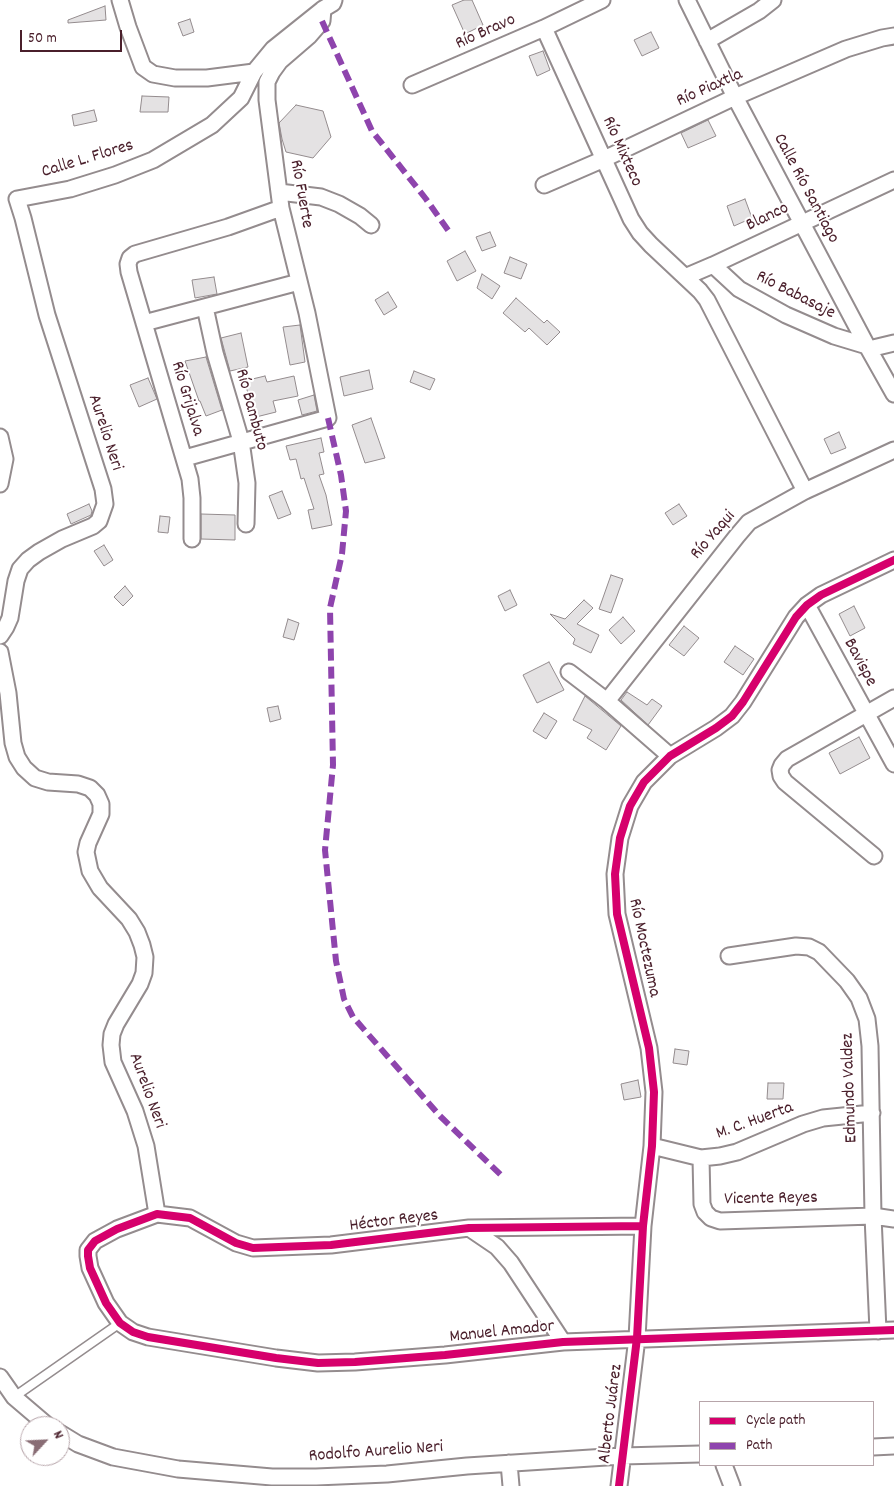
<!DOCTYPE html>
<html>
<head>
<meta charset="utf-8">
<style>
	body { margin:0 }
	#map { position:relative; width:894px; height:1486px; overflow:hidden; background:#fff; font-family:Dekko,sans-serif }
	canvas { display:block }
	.legend { position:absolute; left:699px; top:1401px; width:175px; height:65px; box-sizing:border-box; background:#fff; border:1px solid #b7a5aa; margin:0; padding:6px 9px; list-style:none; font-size:15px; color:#4a1f2b }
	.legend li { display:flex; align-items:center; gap:10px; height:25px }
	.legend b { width:25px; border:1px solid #b7a5aa }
	.north { position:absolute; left:20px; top:1416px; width:50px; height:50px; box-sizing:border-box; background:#fff; border:1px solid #b7a5aa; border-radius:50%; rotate:65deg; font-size:14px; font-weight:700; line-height:20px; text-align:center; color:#4a1f2b }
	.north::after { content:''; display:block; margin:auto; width:18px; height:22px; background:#896d75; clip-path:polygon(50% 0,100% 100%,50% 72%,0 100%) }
	.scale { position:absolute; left:20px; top:30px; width:102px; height:22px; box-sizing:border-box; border:2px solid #4a1f2b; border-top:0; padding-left:6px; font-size:15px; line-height:18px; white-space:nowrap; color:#4a1f2b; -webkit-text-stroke:4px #fff; paint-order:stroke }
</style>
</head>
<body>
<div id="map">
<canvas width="894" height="1486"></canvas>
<ul class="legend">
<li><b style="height:6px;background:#d6006c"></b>Cycle path</li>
<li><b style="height:6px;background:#8e44ad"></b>Path</li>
</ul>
<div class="north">N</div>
<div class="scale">50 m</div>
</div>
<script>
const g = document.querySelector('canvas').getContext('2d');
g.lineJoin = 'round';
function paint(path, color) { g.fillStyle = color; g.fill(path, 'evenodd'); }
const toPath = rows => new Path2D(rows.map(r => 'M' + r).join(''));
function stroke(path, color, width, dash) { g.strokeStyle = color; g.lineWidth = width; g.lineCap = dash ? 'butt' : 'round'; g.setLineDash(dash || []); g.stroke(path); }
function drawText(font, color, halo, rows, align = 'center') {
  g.font = font + ' Dekko,sans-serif'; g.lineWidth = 4; g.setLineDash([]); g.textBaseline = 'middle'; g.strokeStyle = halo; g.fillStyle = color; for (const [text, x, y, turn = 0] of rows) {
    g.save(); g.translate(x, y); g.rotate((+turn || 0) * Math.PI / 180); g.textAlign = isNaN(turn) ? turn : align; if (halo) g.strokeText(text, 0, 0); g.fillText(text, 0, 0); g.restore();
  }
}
const building = toPath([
	[464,0,472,0,483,25,465,34,452,5,464,0],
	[105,6,106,20,68,23,68,20,105,6],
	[190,19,194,32,183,36,178,23,190,19],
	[651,32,659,48,642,56,634,40,651,32],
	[543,51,550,70,537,76,529,56,543,51],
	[142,96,169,97,168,112,140,112,142,96],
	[296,105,323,111,331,137,313,158,286,152,282,139,279,123,296,105],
	[94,110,97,121,74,126,72,115,94,110],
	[708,120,716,136,688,148,681,133,708,120],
	[745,199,752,218,734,226,727,206,745,199],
	[490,232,496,246,482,251,476,237,490,232],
	[465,251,476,271,457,281,447,261,465,251],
	[510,257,527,264,521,279,504,273,510,257],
	[482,274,500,286,492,299,477,288,482,274],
	[214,277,217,294,195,298,192,280,214,277],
	[388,292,397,307,384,315,375,300,388,292],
	[516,298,544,323,547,320,560,332,547,345,529,328,525,332,503,313,516,298],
	[300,325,305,362,290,365,283,327,300,325],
	[241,333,248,367,230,371,221,338,241,333],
	[206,357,222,410,206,416,200,401,199,401,185,361,206,357],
	[369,370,373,389,344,396,340,377,369,370],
	[414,371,435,379,430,390,410,382,414,371],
	[265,376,267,382,294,376,298,396,273,401,276,412,256,417,244,381,265,376],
	[148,378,157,399,139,407,130,385,148,378],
	[314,395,317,411,302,415,298,400,314,395],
	[371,418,385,458,365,463,352,425,371,418],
	[839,432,846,448,831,454,824,439,839,432],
	[321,438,324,452,319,453,324,474,319,475,326,495,332,525,312,529,308,510,314,509,304,478,301,479,296,459,290,460,286,446,321,438],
	[282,491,291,514,278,519,269,496,282,491],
	[89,504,92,511,91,515,71,524,67,514,89,504],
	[679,504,687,516,673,525,665,513,679,504],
	[201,514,235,515,235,540,201,539,201,514],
	[160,516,170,517,168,533,158,532,160,516],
	[104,545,113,560,104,566,94,551,104,545],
	[611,575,623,579,611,613,599,609,611,575],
	[125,586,133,596,123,606,114,597,125,586],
	[510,590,517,605,505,611,498,596,510,590],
	[584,600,593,608,577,624,599,635,591,653,573,644,575,639,550,614,565,619,584,600],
	[854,606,865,628,850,636,839,614,854,606],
	[623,617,635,631,621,644,609,630,623,617],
	[288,619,299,623,294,640,283,637,288,619],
	[684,626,699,638,684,656,669,645,684,626],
	[735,646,754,659,743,675,724,662,735,646],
	[549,662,564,690,537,703,523,675,549,662],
	[627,692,647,705,652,699,662,706,648,725,621,700,627,692],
	[585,696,621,726,606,750,587,738,592,730,573,720,585,696],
	[278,706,281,719,270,722,267,708,278,706],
	[544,713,557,721,546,739,533,731,544,713],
	[859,737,870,758,840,774,829,753,859,737],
	[675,1049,689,1051,687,1065,673,1063,675,1049],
	[638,1080,641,1097,624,1100,621,1084,638,1080],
	[768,1083,784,1083,783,1099,767,1099,768,1083]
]);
paint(building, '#e4e2e3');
stroke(building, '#948c8e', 1);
const lane = toPath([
	[14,1397,120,1323]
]);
const street = toPath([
	[120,0,128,27,143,67,153,74,175,78,207,78,254,72],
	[687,0,735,97,867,346,894,394],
	[544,28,631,219,640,233,651,245,700,291,707,300,805,491],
	[707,41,759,11,773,0],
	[412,85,544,28,602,0],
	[544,185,604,159,735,97,846,49,882,38,894,36],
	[279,192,321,197,339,204,360,216,371,225],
	[713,265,739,289,786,315,834,336,867,346],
	[685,277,713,265,894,180],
	[205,307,215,353,241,441,247,483,246,524],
	[144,323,299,282],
	[869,349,894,343],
	[0,437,5,459,0,484],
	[185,458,328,418,307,313,281,208,267,100,267,82,272,72,280,61,309,36,322,21,323,9,333,3,334,0],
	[192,539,192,498,190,479,129,272,128,264,130,258,135,254,228,227,281,208],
	[807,605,894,764],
	[0,636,6,627,10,618,16,581,20,569,28,560,39,552,62,539,93,526,99,521,105,504,103,489,47,315,23,218,17,199,70,189,115,175,153,160,212,125,241,98,254,72,273,49,323,9],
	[0,652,8,693,13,743,17,757,24,768,35,778,48,782,78,784,90,788,97,795,101,804,101,814,88,843,86,852,90,871,100,888,129,919,137,932,142,945,145,957,144,973,140,984,116,1024,112,1034,111,1045,113,1062,135,1111,146,1146,157,1214],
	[569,672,607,701,670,756],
	[607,701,737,536,749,522,805,491,894,450],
	[874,856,785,782,781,776,780,770,782,765,787,759,894,698],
	[729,956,796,946,809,947,819,952,847,981,859,998,867,1019,870,1046,873,1216,878,1331],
	[652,1146,701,1158,720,1156,737,1152,803,1124,823,1118,872,1113],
	[701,1158,702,1204,705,1212,711,1218,720,1221,873,1216,894,1219],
	[643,1226,469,1228,331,1245,253,1248,236,1243,190,1218,157,1214,117,1229,95,1241,88,1250,88,1256,90,1268,106,1303,120,1323,133,1332,148,1337,276,1358,318,1363,355,1362,445,1355,563,1342,894,1330],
	[469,1228,497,1247,511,1263,563,1342],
	[0,1377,14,1397,48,1426],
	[60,1433,78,1444,113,1457,178,1469,272,1477,316,1477,387,1474,467,1466,622,1456,700,1454],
	[873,1447,894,1446],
	[509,1463,511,1486],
	[724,1465,732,1486],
	[619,1486,637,1338,643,1226,652,1146,654,1092,649,1048,617,914,615,874,620,838,630,806,644,782,670,756,716,728,732,716,743,702,796,617,807,605,821,595,894,560]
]);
stroke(lane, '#948c8e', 11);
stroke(street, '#948c8e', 19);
stroke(lane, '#fff', 8);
stroke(street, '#fff', 15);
stroke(toPath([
	[322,21,372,131,426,199,450,233],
	[328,418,341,475,346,511,342,554,330,608,333,765,325,850,336,961,344,999,353,1017,440,1116,504,1178]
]), '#8e44ad', 6, [12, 6]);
stroke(toPath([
	[643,1226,469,1228,331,1245,253,1248,236,1243,190,1218,157,1214,117,1229,95,1241,88,1250,88,1256,90,1268,106,1303,120,1323,133,1332,148,1337,276,1358,318,1363,355,1362,445,1355,563,1342,894,1330],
	[619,1486,637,1338,643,1226,652,1146,654,1092,649,1048,617,914,615,874,620,838,630,806,644,782,670,756,716,728,732,716,743,702,796,617,807,605,821,595,894,560]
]), '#d6006c', 8);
drawText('18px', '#4a1f2b', '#fff', [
	["Río Bravo",486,33,-24],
	["Río Piaxtla",710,89,-24],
	["Río Mixteco",621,152,66],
	["Calle L. Flores",88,160,-17],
	["Calle Río Santiago",805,189,62],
	["Río Fuerte",300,194,80],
	["Blanco",768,218,-26],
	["Río Babasaje",795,296,27],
	["Río Grijalva",186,399,73],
	["Río Bambuto",250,410,75],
	["Aurelio Neri",104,433,72],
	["Río Yaqui",714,536,-49],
	["Bavispe",859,663,62],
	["Río Moctezuma",643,948,78],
	["Edmundo Valdez",851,1088,-92],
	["Aurelio Neri",146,1091,70],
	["M. C. Huerta",755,1122,-20],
	["Vicente Reyes",771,1200,-1],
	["Héctor Reyes",394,1222,-7],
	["Manuel Amador",502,1333,-6],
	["Alberto Juárez",612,1414,-83],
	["Rodolfo Aurelio Neri",376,1453,-4]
]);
</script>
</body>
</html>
